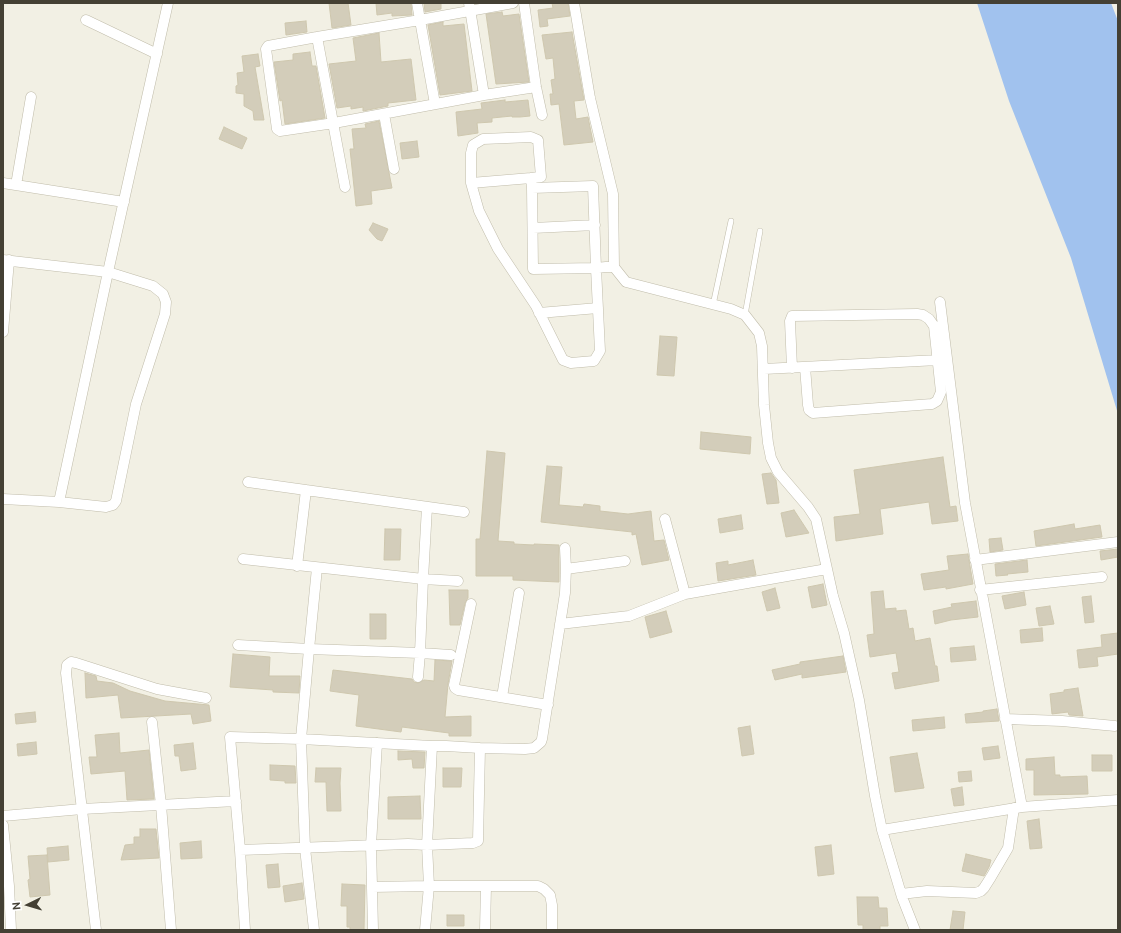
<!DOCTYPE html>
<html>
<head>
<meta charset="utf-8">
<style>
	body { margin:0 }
	#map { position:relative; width:1121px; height:933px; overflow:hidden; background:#f2f0e4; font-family:Ubuntu,sans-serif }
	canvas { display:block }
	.frame { position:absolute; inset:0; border:4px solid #444034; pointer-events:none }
	.north { position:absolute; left:8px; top:885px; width:40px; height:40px; -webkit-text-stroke:3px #fff; paint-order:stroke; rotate:265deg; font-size:11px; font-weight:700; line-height:16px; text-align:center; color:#444034 }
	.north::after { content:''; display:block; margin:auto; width:14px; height:18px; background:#444034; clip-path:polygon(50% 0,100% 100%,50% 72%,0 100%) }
</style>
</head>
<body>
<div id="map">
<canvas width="1121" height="933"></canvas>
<div class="frame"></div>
<div class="north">N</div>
</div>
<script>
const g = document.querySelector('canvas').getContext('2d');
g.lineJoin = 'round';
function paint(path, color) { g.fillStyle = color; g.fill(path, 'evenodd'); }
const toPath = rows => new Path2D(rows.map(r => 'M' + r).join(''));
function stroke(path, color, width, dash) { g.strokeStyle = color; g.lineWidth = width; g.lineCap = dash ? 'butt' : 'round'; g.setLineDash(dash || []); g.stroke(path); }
paint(toPath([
	[977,3,1111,3,1118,21,1118,414,1071,258,1009,101]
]), '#a1c2ee');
const building = toPath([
	[329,3,348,3,351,25,332,28,329,3],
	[376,3,411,3,412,15,392,16,392,13,377,15,376,3],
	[424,3,441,3,441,9,425,12,424,3],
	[552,3,568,3,570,16,547,19,548,26,540,27,538,10,553,8,552,3],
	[502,12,503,16,519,14,529,82,496,84,486,14,502,12],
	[306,21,307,32,286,35,285,23,306,21],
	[443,22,443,26,464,24,472,91,440,95,428,25,443,22],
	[572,32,584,100,574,101,576,119,588,117,593,142,564,145,559,104,551,105,550,94,553,94,551,80,555,79,553,58,546,59,542,35,572,32],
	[379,33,381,62,411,59,416,100,388,103,388,106,363,111,363,107,351,109,351,106,337,108,329,64,356,61,353,38,379,33],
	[310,52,312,66,316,66,325,118,285,124,282,100,280,101,274,62,293,60,293,54,310,52],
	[258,54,260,66,255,67,264,120,254,120,253,111,244,106,244,94,236,93,236,86,238,85,237,73,244,72,242,56,258,54],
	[505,100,505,102,528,100,530,116,520,117,512,117,512,116,492,118,492,122,477,123,478,133,458,136,456,112,482,109,481,103,505,100],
	[379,121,392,188,371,191,372,204,356,206,350,149,354,149,352,129,366,128,365,124,379,121],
	[224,127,247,138,242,149,219,139,224,127],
	[417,141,419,157,402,159,400,143,417,141],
	[373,223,388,229,382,241,377,239,369,230,373,223],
	[660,336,677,337,674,376,657,375,660,336],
	[701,432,751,437,750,454,700,449,701,432],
	[487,451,505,453,498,541,514,542,514,544,534,545,534,544,559,545,559,582,513,580,513,576,476,576,476,539,480,539,487,451],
	[943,457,950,507,956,506,958,521,932,524,929,502,880,509,883,534,836,541,834,517,860,514,854,470,943,457],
	[547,466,562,467,559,505,583,507,584,504,600,506,600,511,628,514,651,511,654,541,664,540,669,560,642,565,636,534,632,535,632,532,541,522,547,466],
	[771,473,776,480,779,503,767,504,762,474,771,473],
	[794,510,809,533,786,537,781,513,794,510],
	[741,515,743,529,720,533,718,519,741,515],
	[1074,524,1075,529,1100,525,1102,537,1036,546,1034,531,1074,524],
	[385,529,401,529,400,560,384,560,385,529],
	[1001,538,1003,550,990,552,989,539,1001,538],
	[1118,549,1118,557,1101,560,1100,551,1118,549],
	[968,554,973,584,946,589,946,587,924,590,921,574,949,570,947,556,968,554],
	[753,560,756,575,718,581,716,563,728,561,728,565,753,560],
	[1027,560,1028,572,1007,574,1008,575,996,576,995,564,1027,560],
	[823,584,827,605,812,608,808,587,823,584],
	[775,588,780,608,767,611,762,592,775,588],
	[449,590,468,590,468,598,465,603,460,625,450,625,449,590],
	[883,591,885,609,896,608,896,611,906,610,909,629,913,628,915,641,930,638,935,666,937,666,939,681,895,689,892,673,899,672,896,653,870,657,867,635,874,634,871,592,883,591],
	[1024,592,1026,605,1005,609,1002,596,1024,592],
	[1091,596,1094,622,1085,623,1082,597,1091,596],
	[976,601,978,617,951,620,935,624,933,611,952,607,951,604,976,601],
	[1050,606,1054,624,1039,626,1036,608,1050,606],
	[666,611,672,632,650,638,645,617,666,611],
	[370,614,386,614,386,639,370,639,370,614],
	[1042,628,1043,641,1021,643,1020,630,1042,628],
	[1118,633,1118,654,1097,657,1098,666,1079,668,1077,650,1102,647,1101,635,1118,633],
	[974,646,976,660,951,662,950,648,974,646],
	[233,654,270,657,269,676,300,676,299,693,273,692,273,690,230,687,233,654],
	[843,656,846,672,802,678,802,674,775,680,772,670,800,664,800,662,843,656],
	[435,660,452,661,448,684,445,717,471,716,471,736,449,736,449,733,402,727,401,732,356,726,359,695,330,691,333,670,412,679,414,682,418,683,424,680,434,681,435,660],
	[85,673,96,676,97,681,113,683,130,691,165,701,209,705,211,721,193,724,191,714,121,718,118,695,86,698,85,673],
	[1078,688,1083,716,1069,715,1068,712,1052,714,1050,694,1064,692,1064,690,1078,688],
	[997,709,999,721,966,723,965,714,983,712,983,711,997,709],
	[35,712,36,722,16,724,15,714,35,712],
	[944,717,945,728,913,731,912,720,944,717],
	[750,726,754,754,742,756,738,728,750,726],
	[119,733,120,753,149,750,154,799,127,800,125,771,91,774,89,757,97,757,95,735,119,733],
	[36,742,37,754,18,756,17,744,36,742],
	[193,743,196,769,181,771,179,756,175,756,174,745,193,743],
	[998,746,1000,758,984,760,982,748,998,746],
	[398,751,425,752,424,768,413,768,412,759,398,760,398,751],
	[917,753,924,788,895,792,890,757,917,753],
	[1092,755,1112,755,1112,771,1092,771,1092,755],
	[1054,757,1055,775,1060,775,1060,777,1087,776,1088,794,1034,795,1034,770,1026,770,1026,759,1054,757],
	[270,765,295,766,296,783,285,783,285,781,270,780,270,765],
	[316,768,341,768,340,783,341,811,327,811,326,782,315,782,316,768],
	[443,768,462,768,461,787,443,787,443,768],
	[971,771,972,781,959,782,958,772,971,771],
	[962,787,964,805,954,806,951,789,962,787],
	[420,796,421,819,388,819,388,797,420,796],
	[1039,819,1042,848,1030,849,1027,821,1039,819],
	[140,829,156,829,159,858,121,860,125,845,134,844,134,837,140,837,140,829],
	[201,841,202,858,181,859,180,843,201,841],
	[831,845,834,874,818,876,815,847,831,845],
	[68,846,69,860,48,862,47,848,68,846],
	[966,854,991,860,989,867,984,876,962,871,966,854],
	[47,855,50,895,30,897,28,880,30,879,28,856,47,855],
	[278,864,280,887,268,888,266,865,278,864],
	[302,883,304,899,285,902,283,886,302,883],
	[342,884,365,885,364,930,350,930,350,927,347,927,347,906,341,906,342,884],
	[857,897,878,897,879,908,887,908,888,926,880,926,880,930,863,930,863,925,858,925,857,897],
	[953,911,965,912,963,930,950,930,953,911],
	[447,915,464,915,464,926,447,926,447,915]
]);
paint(building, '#d3cdba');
stroke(building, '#cec7ae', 1);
const lane = toPath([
	[713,305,731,221],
	[745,315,760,231]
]);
const street = toPath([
	[469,3,484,95],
	[524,3,536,87,542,115],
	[574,3,590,98,613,194,614,267,626,282,731,309,745,315,759,333,762,346,764,405,768,443,771,458,778,472,808,507,816,519,833,596,844,633,859,700,875,796,882,830,902,897,915,930],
	[86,20,157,54],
	[317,37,268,46,266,49,277,129,280,131,334,123,484,95,536,87],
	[435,104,420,20,513,3],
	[384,114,394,169],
	[3,183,124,202],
	[471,183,531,178],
	[16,185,31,97],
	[345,187,317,37,420,20,417,3],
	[532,188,531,178,541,177,538,140,531,137,483,139,473,145,471,153,471,183,479,211,498,249,536,306,563,360,571,363,594,361,600,351,596,268,593,186,532,188,533,269,596,268,606,267,614,267],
	[533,228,595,225],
	[3,260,108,272,153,286,163,294,166,302,165,314,136,404,116,501,113,505,106,507,59,502,3,499],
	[940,302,965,503,1022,807],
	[539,313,598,308],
	[3,332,9,260],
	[792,368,790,321,792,316,917,314,923,315,929,319,934,326,941,392,937,401,932,404,813,413,809,410,808,405,805,367],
	[764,369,938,360],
	[248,482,464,512],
	[59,502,108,272,168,3],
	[427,507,423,579,458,581],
	[665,519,685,594],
	[243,559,423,579,420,653,309,649,301,739,305,848,314,930],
	[975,560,1118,542],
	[297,566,306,490],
	[566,569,625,561],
	[980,590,1102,577],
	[471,604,454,685,455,688,458,690,548,705],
	[560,624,629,616,685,594,827,569],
	[238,645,309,649,317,568],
	[418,677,420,653,451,655],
	[502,697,519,593],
	[1005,719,1062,721,1115,726],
	[152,722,161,805,171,930],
	[480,748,478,841,473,843,427,845,432,746,446,746,480,748,525,749,534,748,541,742,542,739,565,593,566,569,565,548],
	[3,816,82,809,236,801],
	[3,825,9,886,11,930],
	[882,830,1022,807,1118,800],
	[240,850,408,844,427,845,429,886,538,886,544,889,550,895,552,905,552,930],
	[372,887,429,886,425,930],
	[901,894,927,891,976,893,981,891,984,888,991,877,1008,848,1014,808],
	[96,930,66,673,67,665,71,662,76,663,157,689,206,698],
	[245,930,240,850,230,737,301,739,432,746],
	[373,930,371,845,377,743],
	[485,930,486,886]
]);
stroke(lane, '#c0bcaa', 6);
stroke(street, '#c0bcaa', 11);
stroke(lane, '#fff', 5);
stroke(street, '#fff', 10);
</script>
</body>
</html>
